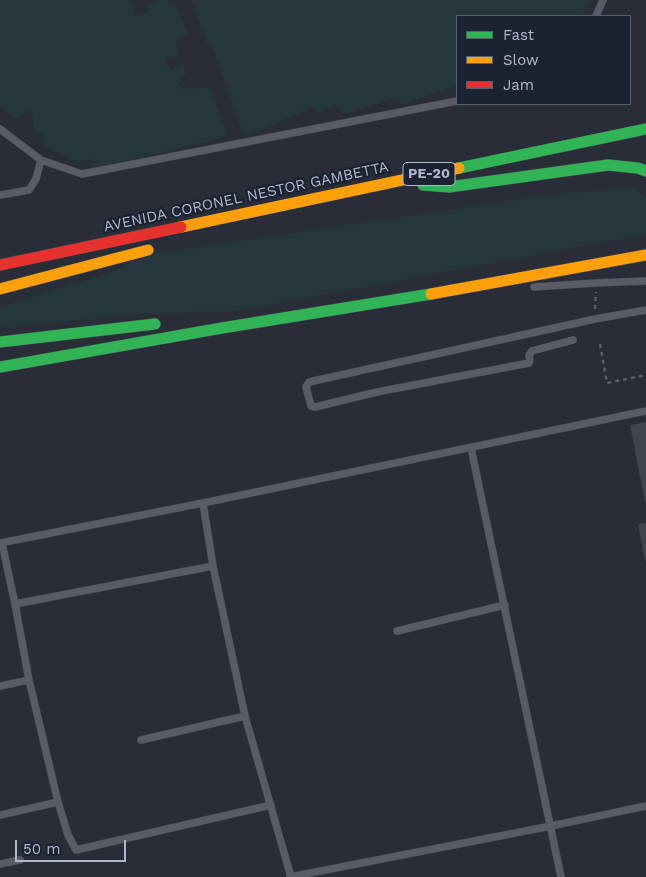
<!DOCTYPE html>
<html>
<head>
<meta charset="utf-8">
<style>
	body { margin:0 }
	#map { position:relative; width:646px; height:877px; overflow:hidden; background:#282d37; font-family:"Work Sans",sans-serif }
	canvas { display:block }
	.legend { position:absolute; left:456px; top:15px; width:175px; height:90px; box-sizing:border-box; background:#1b2232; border:1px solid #575e6e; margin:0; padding:6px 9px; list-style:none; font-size:15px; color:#b1b8c9 }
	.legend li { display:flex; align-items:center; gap:10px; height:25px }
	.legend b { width:25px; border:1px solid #575e6e }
	.scale { position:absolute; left:15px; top:840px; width:111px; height:22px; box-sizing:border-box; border:2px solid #b1b8c9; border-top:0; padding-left:6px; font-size:15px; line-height:18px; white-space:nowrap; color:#b1b8c9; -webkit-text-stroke:4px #1b2232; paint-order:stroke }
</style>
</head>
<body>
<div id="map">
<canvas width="646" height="877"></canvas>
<ul class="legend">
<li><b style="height:6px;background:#30b455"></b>Fast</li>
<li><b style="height:6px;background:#ff9f0a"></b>Slow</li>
<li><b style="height:6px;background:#e5322d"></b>Jam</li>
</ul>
<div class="scale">50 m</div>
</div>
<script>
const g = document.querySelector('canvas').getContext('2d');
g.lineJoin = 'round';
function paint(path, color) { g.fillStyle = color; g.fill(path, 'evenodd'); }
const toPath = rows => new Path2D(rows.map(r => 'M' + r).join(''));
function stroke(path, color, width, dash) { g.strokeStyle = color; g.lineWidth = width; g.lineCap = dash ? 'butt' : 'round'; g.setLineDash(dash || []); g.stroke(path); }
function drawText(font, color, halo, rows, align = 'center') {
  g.font = font + ' "Work Sans",sans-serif'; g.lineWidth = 4.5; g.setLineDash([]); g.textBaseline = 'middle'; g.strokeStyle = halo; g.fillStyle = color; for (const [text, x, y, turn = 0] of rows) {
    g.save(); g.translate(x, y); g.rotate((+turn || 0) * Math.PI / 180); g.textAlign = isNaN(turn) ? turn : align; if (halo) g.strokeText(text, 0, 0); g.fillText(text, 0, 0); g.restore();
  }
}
paint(toPath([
	[0,0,132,0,135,5,132,16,150,12,145,9,144,7,159,0,168,0,168,2,175,3,188,34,176,41,179,57,165,57,167,65,171,70,183,63,186,73,178,84,183,89,210,87,226,134,219,139,95,168,91,159,77,162,43,145,45,137,33,128,33,118,30,110,15,119,0,106],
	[192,0,588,0,583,16,457,16,457,86,402,104,397,97,345,114,335,105,317,113,312,108,244,137,212,45,208,46],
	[633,187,646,197,646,234,241,310,130,315,0,328,0,307,114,271,148,255,543,196]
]), '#25373d');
paint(toPath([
	[646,422,646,502,645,502,630,425],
	[646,523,646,561,645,561,638,524]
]), '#3f444d');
const lane = toPath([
	[596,16,603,0],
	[0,129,41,160,82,174,457,101],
	[0,195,29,190,36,179,41,160],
	[534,287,595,283,646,281],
	[573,340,532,351,529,355,530,360,529,363,377,392,315,407,311,406,306,387,309,382,595,319,646,310],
	[471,448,561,877],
	[203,503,213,566,245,716,291,877],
	[0,543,203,503,646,411],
	[2,543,15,604,29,680,58,802,68,835,76,850,271,805],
	[15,604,213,566],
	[397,631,505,605],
	[0,686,29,680],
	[141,740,245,716],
	[0,815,58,802],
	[0,864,20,860],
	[290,877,551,826,646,806]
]);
const fast = toPath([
	[459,168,646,129],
	[423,185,449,187,608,165,638,168,646,171],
	[0,342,155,324],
	[0,367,222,328,431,294]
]);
const slow = toPath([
	[181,227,459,168],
	[0,289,148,250],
	[431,294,646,255]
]);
const jam = toPath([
	[0,265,181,227]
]);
stroke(lane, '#444850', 8);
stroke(fast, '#454953', 12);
stroke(slow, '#454953', 12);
stroke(jam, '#454953', 12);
stroke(toPath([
	[595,309,596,292],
	[600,344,607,383,646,375]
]), '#5b6068', 2.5, [4, 4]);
stroke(lane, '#585c65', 7);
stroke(fast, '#30b455', 11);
stroke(slow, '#ff9f0a', 11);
stroke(jam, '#e5322d', 11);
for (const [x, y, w] of [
	[429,174,52]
]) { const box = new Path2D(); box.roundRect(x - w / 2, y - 11.5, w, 23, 4); g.fillStyle = '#1b2232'; g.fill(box); stroke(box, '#b1b8c9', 1); }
drawText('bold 14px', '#b1b8c9', null, [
	["PE-20",429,174]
]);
drawText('15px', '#b1b8c9', '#1b2232', [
	["AVENIDA CORONEL NESTOR GAMBETTA",246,197,-12]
]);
</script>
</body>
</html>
